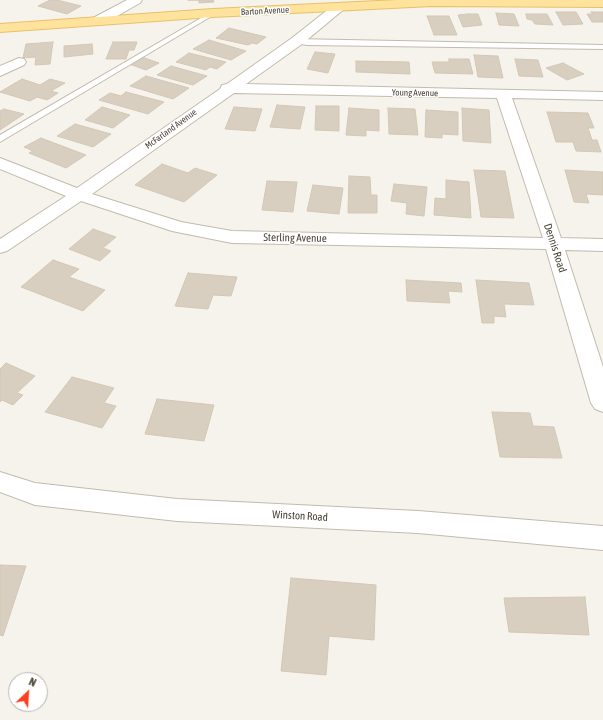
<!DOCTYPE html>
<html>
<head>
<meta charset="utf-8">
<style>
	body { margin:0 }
	#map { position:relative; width:603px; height:720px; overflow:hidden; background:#f6f3ec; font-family:"Asap Condensed",sans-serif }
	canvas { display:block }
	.north { position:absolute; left:8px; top:672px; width:40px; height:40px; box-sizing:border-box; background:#fff; border:1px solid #b7b4b0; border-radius:50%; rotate:25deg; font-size:11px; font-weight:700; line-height:16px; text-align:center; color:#4b4439 }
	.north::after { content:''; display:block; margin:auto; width:14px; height:18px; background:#fc3f1d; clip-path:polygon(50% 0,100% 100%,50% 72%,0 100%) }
</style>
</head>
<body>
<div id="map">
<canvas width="603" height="720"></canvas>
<div class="north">N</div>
</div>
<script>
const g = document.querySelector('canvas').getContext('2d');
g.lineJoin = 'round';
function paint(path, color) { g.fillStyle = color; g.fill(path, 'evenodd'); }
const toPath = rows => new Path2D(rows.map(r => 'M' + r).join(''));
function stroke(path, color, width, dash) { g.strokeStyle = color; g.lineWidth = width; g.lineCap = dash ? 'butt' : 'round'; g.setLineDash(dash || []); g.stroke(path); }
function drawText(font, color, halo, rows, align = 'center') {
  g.font = font + ' "Asap Condensed",sans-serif'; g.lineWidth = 3; g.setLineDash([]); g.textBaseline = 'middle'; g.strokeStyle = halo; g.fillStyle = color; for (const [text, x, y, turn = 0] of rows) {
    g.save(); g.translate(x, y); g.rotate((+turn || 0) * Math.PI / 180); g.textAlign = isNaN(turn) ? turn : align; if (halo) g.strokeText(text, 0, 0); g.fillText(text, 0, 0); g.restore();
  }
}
const building = toPath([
	[50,0,57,0,81,6,67,14,38,6,50,0],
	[188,0,213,0,214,2,199,3,199,0,188,0],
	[556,12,576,12,583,24,563,25,556,12],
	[591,12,603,12,603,22,592,22,587,14,593,14,591,12],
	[496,13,514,14,519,26,499,25,496,13],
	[468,14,478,14,482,25,463,27,458,15,468,14],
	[526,14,547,14,553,25,535,24,532,20,527,19,526,14],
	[427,16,449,16,457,35,434,35,427,16],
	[229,28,266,37,257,44,252,43,248,45,216,38,229,28],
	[209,40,246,51,231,60,193,49,209,40],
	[53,42,50,64,35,65,36,57,23,58,26,44,53,42],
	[113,42,137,42,134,50,129,50,126,59,106,59,113,42],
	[92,44,93,54,64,57,64,46,92,44],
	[315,52,335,54,328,73,307,69,315,52],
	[189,53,226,62,217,69,210,67,206,70,176,62,189,53],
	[474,55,498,56,503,78,478,77,474,55],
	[142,57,159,63,146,70,129,64,142,57],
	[449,59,469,59,473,74,435,73,432,62,449,62,449,59],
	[515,59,538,60,543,77,519,76,515,59],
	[356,61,409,62,410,74,356,72,356,61],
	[563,63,584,74,567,80,546,68,563,63],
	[171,66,207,76,193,85,157,75,171,66],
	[146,76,189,88,173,99,130,86,146,76],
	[22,79,40,85,50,79,65,83,51,91,58,93,47,100,37,97,30,101,0,92,22,79],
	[126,92,164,102,148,114,99,100,110,93,121,96,126,92],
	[277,105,305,107,300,129,270,127,277,105],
	[316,106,339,106,339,131,315,130,316,106],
	[102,107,130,115,113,128,85,120,102,107],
	[234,107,262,109,255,131,225,129,234,107],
	[349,108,379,110,379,131,366,130,366,136,346,135,349,108],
	[388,108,415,109,418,135,389,134,388,108],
	[462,108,489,110,491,143,463,141,462,108],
	[4,109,24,114,0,130,0,111,4,109],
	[426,110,458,112,458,135,442,134,442,138,425,137,426,110],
	[547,112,588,113,594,128,588,128,592,140,597,140,601,152,576,151,573,142,556,142,547,112],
	[75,124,111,134,93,147,57,136,75,124],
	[41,138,86,155,66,168,29,153,33,151,24,147,41,138],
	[162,164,188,173,195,168,217,175,184,202,135,185,162,164],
	[474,170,505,171,514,218,481,217,474,170],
	[565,170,603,172,603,195,586,194,589,203,574,202,565,170],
	[349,176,370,177,371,195,377,195,377,213,348,213,349,176],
	[446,180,469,182,471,218,434,215,435,198,446,199,446,180],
	[267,181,297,182,293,212,262,210,267,181],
	[394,184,427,187,424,216,406,214,407,203,391,201,394,184],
	[313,185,343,188,339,214,307,211,313,185],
	[93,229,116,237,103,248,111,251,100,261,69,249,93,229],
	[53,260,79,269,69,277,105,290,83,311,21,287,53,260],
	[188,273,237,277,231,296,213,295,208,309,175,306,188,273],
	[406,280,461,283,462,292,448,291,450,303,407,301,406,280],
	[476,280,529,283,534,305,504,304,506,317,494,316,494,323,482,323,476,280],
	[6,363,35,376,17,393,23,395,13,405,2,400,0,402,0,369,6,363],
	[72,377,114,388,104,403,116,406,102,428,45,412,72,377],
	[157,399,214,405,204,441,145,434,157,399],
	[492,412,530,413,533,426,554,427,562,458,500,457,492,412],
	[0,565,26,566,3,636,0,635,0,565],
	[291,578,376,585,374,640,329,636,326,675,281,671,291,578],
	[585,597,589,635,509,632,504,598,585,597]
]);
paint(building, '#d8cfc1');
stroke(building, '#d3c7b4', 1);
const service = toPath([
	[213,11,216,13,215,14,0,142,0,135,213,11],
	[294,39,603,45,603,49,307,45,294,43,294,39]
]);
const minor = toPath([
	[127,0,142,0,140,3,103,24,98,25,93,24,92,21,93,18,127,0],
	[339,3,343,4,345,7,343,10,302,44,246,84,603,92,603,100,512,98,561,238,603,239,603,251,565,250,603,367,603,412,595,409,591,403,546,249,232,243,172,231,81,201,7,251,0,253,0,239,66,196,0,169,0,158,77,188,220,89,222,85,227,84,292,38,335,4,339,3],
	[234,93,497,98,543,238,232,231,181,222,92,194,234,93],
	[19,58,24,59,26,62,24,65,0,76,0,66,19,58],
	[0,472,35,483,177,499,418,511,603,526,603,550,418,533,177,521,35,505,0,492,0,472]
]);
const primary = toPath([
	[398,0,603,0,603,7,432,6,213,17,0,32,0,24,213,9,398,0]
]);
stroke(service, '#c2bbae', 2);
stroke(minor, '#c2bbae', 2);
stroke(primary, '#e6c16a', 2);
paint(service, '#fff');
paint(minor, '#fff');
paint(primary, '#ffe39c');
drawText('9px', '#4b4439', '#fff', [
	["Barton Avenue",265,11,-3],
	["Young Avenue",415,93,1],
	["McFarland Avenue",171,129,-36]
]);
drawText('11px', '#4b4439', '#fff', [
	["Sterling Avenue",295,238,1],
	["Dennis Road",555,248,72],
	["Winston Road",300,516,3]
]);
</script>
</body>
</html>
